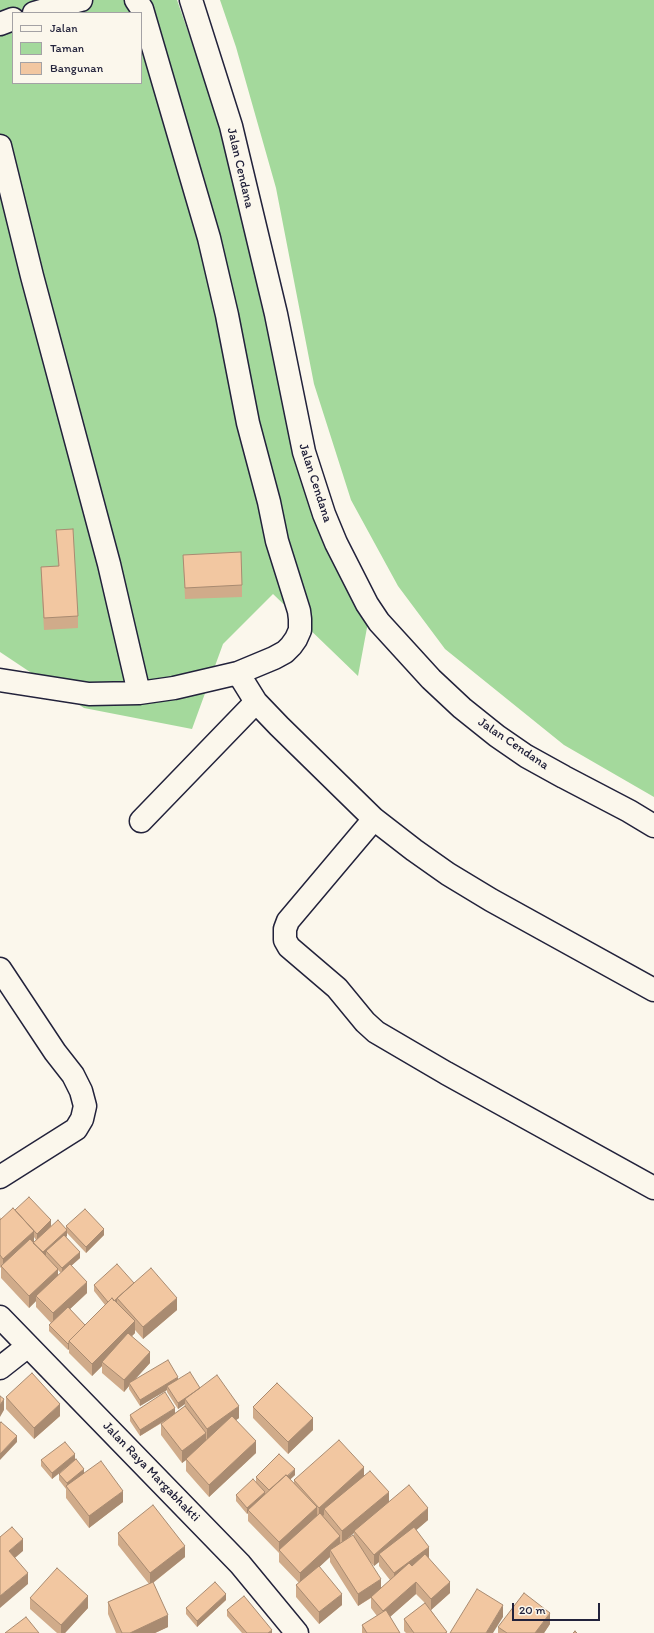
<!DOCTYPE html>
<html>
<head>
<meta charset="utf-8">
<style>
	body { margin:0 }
	#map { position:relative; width:654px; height:1633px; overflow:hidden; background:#fbf7ec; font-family:Itim,sans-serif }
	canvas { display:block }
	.legend { position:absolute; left:12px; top:12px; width:130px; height:72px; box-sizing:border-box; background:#fbf7ec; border:1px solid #a4a2a5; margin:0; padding:5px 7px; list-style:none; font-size:12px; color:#22223b }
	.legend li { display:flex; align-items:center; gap:8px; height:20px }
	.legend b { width:20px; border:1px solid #a4a2a5 }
	.scale { position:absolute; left:512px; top:1603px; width:88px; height:18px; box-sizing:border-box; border:2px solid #22223b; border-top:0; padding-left:5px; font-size:12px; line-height:14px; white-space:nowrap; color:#22223b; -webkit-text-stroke:3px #fbf7ec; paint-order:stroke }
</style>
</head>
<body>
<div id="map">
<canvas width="654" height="1633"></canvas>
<ul class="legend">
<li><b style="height:5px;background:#fbf7ec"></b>Jalan</li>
<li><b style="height:11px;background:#a4d99c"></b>Taman</li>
<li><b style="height:11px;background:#f2c7a1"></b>Bangunan</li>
</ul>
<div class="scale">20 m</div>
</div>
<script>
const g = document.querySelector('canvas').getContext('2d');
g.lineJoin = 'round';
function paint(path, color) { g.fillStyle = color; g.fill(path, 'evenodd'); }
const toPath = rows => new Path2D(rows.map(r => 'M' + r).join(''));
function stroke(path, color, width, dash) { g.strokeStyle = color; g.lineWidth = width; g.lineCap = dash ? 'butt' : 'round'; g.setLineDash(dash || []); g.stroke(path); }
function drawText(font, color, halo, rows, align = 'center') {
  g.font = font + ' Itim,sans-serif'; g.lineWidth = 3; g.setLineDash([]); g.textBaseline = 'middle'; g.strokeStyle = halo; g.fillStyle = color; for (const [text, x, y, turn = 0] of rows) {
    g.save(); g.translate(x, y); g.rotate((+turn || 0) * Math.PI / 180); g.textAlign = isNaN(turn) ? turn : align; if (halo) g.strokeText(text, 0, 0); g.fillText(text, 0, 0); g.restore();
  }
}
paint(toPath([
	[0,0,177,0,240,181,249,226,260,300,288,407,369,617,358,676,273,594,223,644,192,729,84,708,0,652],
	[13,13,141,13,141,83,13,83],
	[220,0,654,0,654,797,564,745,445,649,398,586,351,500,314,384,276,188,236,47]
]), '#a4d99c');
const minor = toPath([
	[191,0,231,126,276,314,304,452,324,514,336,543,367,604,379,622,431,679,462,708,497,736,526,756,564,777,629,811,654,826],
	[34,13,81,0],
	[0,24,13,19],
	[0,146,32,276,109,564,139,693],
	[238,673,256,702,279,726,374,819,414,850,448,874,491,900,654,990],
	[0,680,89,694,139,693,174,688,238,673,274,658,285,652,291,646,296,639,300,630,300,619,299,611,277,541,269,502,248,423,227,315,209,238,142,9,136,0],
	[374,819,288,921,285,929,285,940,289,947,337,988,365,1022,376,1032,446,1073,654,1188],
	[141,821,256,702],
	[0,969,55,1052,73,1075,81,1091,85,1106,82,1119,76,1129,0,1177],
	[0,1317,240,1564,297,1633],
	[0,1368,28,1346]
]);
stroke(minor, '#22223b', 25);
stroke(minor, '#fbf7ec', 22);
paint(toPath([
	[56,530,78,616,78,628,44,630,41,578,41,567,58,566],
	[183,555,242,585,242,597,185,599],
	[15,1210,51,1226,66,1229,66,1226,104,1235,86,1253,67,1233,67,1236,66,1237,80,1258,71,1266,87,1293,70,1309,85,1325,105,1305,94,1291,94,1285,134,1283,177,1310,143,1339,135,1330,135,1333,132,1336,150,1363,135,1379,178,1380,200,1388,239,1418,236,1420,256,1453,209,1497,186,1471,186,1460,182,1463,161,1435,161,1424,165,1421,140,1436,130,1421,130,1415,175,1413,185,1406,185,1404,178,1409,167,1392,167,1390,140,1406,129,1389,129,1386,124,1392,102,1373,102,1366,92,1376,69,1353,69,1349,68,1350,49,1331,49,1325,51,1323,36,1307,36,1301,29,1308,1,1278,1,1268,0,1267,0,1217,1,1219],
	[34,1237,36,1240,34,1242],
	[58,1270,61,1273,58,1275],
	[6,1397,60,1416,34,1439,6,1409],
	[253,1407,313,1430,288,1454,253,1418],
	[41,1460,75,1460,84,1473,123,1502,89,1528,66,1498,66,1489,59,1480,59,1474,67,1467,52,1479,41,1466],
	[295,1475,290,1479,294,1483,294,1480,364,1476,389,1502,428,1520,416,1530,429,1558,450,1593,431,1610,447,1633,406,1633,404,1631,404,1619,425,1603,416,1594,390,1617,400,1633,362,1633,362,1625,377,1616,371,1608,371,1598,358,1606,330,1562,330,1557,319,1567,342,1605,319,1624,296,1597,296,1585,299,1583,279,1562,279,1553,248,1521,248,1513,247,1514,236,1501,236,1495,256,1483,256,1477],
	[354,1533,354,1537,346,1539],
	[370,1562,374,1566,379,1562,379,1566,390,1580,381,1588],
	[118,1533,185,1557,153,1583,168,1627,155,1633,116,1633,108,1614,108,1602,149,1584,118,1545],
	[30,1598,88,1608,65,1633,57,1633,30,1609],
	[226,1600,197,1627,186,1614,186,1608],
	[227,1610,272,1633,242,1633,227,1616],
	[550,1624,544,1633,498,1633,498,1627]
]), '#d0ab8a');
paint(toPath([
	[51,1220,51,1226,37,1240,37,1234],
	[104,1229,104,1235,86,1253,86,1247],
	[67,1230,67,1236,48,1253,46,1251,46,1255,41,1260,41,1254],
	[34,1231,34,1243,3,1269,3,1259],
	[80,1252,80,1258,62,1274,62,1268],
	[58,1269,58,1280,36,1296,36,1301,29,1308,29,1296],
	[87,1282,87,1293,53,1325,53,1313],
	[117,1298,117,1304,110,1304],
	[177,1298,177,1310,143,1339,143,1327],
	[135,1321,135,1333,104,1364,102,1362,102,1366,92,1376,92,1364],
	[69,1343,69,1349,68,1350,68,1344],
	[150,1352,150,1363,130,1385,129,1383,129,1386,124,1392,124,1380],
	[178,1377,178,1383,167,1386,167,1390,140,1406,140,1400],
	[200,1388,185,1399,185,1404,178,1409,178,1403],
	[4,1399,4,1410,0,1417,0,1405],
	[60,1404,60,1416,34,1439,34,1428],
	[239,1406,239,1418,207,1441,207,1429],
	[175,1408,175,1414,140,1436,140,1430],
	[313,1418,313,1430,288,1454,288,1442],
	[206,1433,206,1445,182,1463,182,1451],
	[17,1436,17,1442,0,1460,0,1454],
	[256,1441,256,1453,209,1497,209,1485],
	[75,1454,75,1460,52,1479,52,1473],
	[364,1467,364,1479,324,1509,324,1515,319,1519,319,1508],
	[84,1469,84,1475,67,1487,67,1483],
	[295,1469,295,1475,271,1498,271,1492],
	[123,1491,123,1502,89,1528,89,1516],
	[265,1492,265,1498,248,1510,248,1513,247,1514,247,1508],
	[389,1492,389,1504,354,1531,354,1533,342,1543,342,1531],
	[317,1507,317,1519,279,1551,279,1542],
	[428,1508,428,1520,383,1559,379,1554,379,1562,374,1566,374,1555],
	[340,1536,340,1548,330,1550,330,1557,300,1585,300,1573],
	[23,1539,23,1551,9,1563,9,1551],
	[185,1546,185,1557,150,1585,150,1573],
	[429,1547,429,1558,394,1585,394,1573],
	[28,1573,28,1584,0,1608,0,1596],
	[381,1579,381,1591,358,1606,358,1594],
	[416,1582,416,1594,383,1623,383,1611],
	[450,1582,450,1593,431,1610,431,1599],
	[226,1594,226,1600,197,1627,197,1621],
	[342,1594,342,1605,319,1624,319,1612],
	[88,1596,88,1608,65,1633,61,1633,61,1625],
	[503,1605,503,1617,493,1633,486,1633],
	[550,1613,550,1624,544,1633,535,1633],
	[168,1615,168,1627,155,1633,130,1633],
	[272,1630,272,1633,268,1633]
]), '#a98b71');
const building = toPath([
	[73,529,78,616,44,618,41,567,59,566,56,530,73,529],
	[241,552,242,585,185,588,183,555,241,552],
	[29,1197,51,1220,37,1234,15,1210,29,1197],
	[13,1208,34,1231,3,1259,0,1255,0,1220,13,1208],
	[85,1209,104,1229,86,1247,66,1226,85,1209],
	[58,1220,67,1230,43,1252,33,1243,58,1220],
	[64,1235,80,1252,62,1268,46,1251,64,1235],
	[30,1239,58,1269,29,1296,1,1266,30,1239],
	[70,1264,87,1282,53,1313,36,1296,70,1264],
	[117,1264,134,1283,114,1301,112,1298,108,1302,94,1285,117,1264],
	[151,1268,177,1298,143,1327,117,1298,151,1268],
	[112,1298,135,1321,92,1364,69,1341,112,1298],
	[68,1307,85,1325,69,1341,69,1343,68,1344,49,1325,68,1307],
	[128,1333,150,1352,124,1380,102,1362,128,1333],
	[168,1360,178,1377,140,1400,129,1383,168,1360],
	[190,1372,200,1388,178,1403,167,1386,190,1372],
	[32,1373,60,1404,34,1428,6,1397,32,1373],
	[217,1375,239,1406,207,1429,185,1399,217,1375],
	[277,1383,313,1418,288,1442,253,1407,277,1383],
	[165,1392,175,1408,140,1430,130,1415,165,1392],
	[0,1396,4,1399,0,1405,0,1396],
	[185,1406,206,1433,182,1451,161,1424,185,1406],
	[232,1416,256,1441,209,1485,186,1459,232,1416],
	[1,1422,17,1436,0,1454,0,1423,1,1422],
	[339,1440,364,1467,319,1508,294,1480,339,1440],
	[65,1442,75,1454,52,1473,41,1460,65,1442],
	[279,1454,295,1469,287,1476,286,1475,269,1490,256,1477,279,1454],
	[76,1459,84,1469,67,1483,59,1474,76,1459],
	[101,1461,123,1491,89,1516,66,1486,101,1461],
	[370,1471,389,1492,342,1531,324,1509,370,1471],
	[286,1475,317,1507,279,1542,248,1510,286,1475],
	[253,1479,265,1492,247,1508,236,1495,253,1479],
	[409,1485,428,1508,374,1555,354,1531,409,1485],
	[153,1505,185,1546,150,1573,118,1533,153,1505],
	[320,1513,340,1536,300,1573,279,1550,320,1513],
	[12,1527,23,1539,9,1551,28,1573,0,1596,0,1537,12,1527],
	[414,1527,429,1547,394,1573,379,1554,414,1527],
	[353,1535,381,1579,358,1594,330,1550,353,1535],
	[425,1554,450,1582,431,1599,416,1582,383,1611,371,1597,409,1563,412,1566,425,1554],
	[319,1566,342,1594,319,1612,296,1585,319,1566],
	[57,1568,88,1596,61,1625,30,1598,57,1568],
	[153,1582,168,1615,130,1633,122,1633,108,1602,153,1582],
	[215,1582,226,1594,197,1621,186,1608,215,1582],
	[477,1589,503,1605,486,1633,450,1633,477,1589],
	[524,1593,550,1613,535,1633,507,1633,498,1627,524,1593],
	[244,1596,272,1630,268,1633,247,1633,227,1610,244,1596],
	[425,1603,447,1632,445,1633,414,1633,404,1619,425,1603],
	[386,1610,400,1633,367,1633,362,1625,386,1610],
	[26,1617,39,1633,5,1633,26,1617],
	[575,1631,577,1633,573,1633,575,1631]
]);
paint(building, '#f2c7a1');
stroke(building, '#a98b71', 1);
drawText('13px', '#22223b', '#fbf7ec', [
	["Jalan Cendana",240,168,77],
	["Jalan Cendana",315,483,72],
	["Jalan Cendana",513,744,34],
	["Jalan Raya Margabhakti",151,1472,46]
]);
</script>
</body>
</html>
